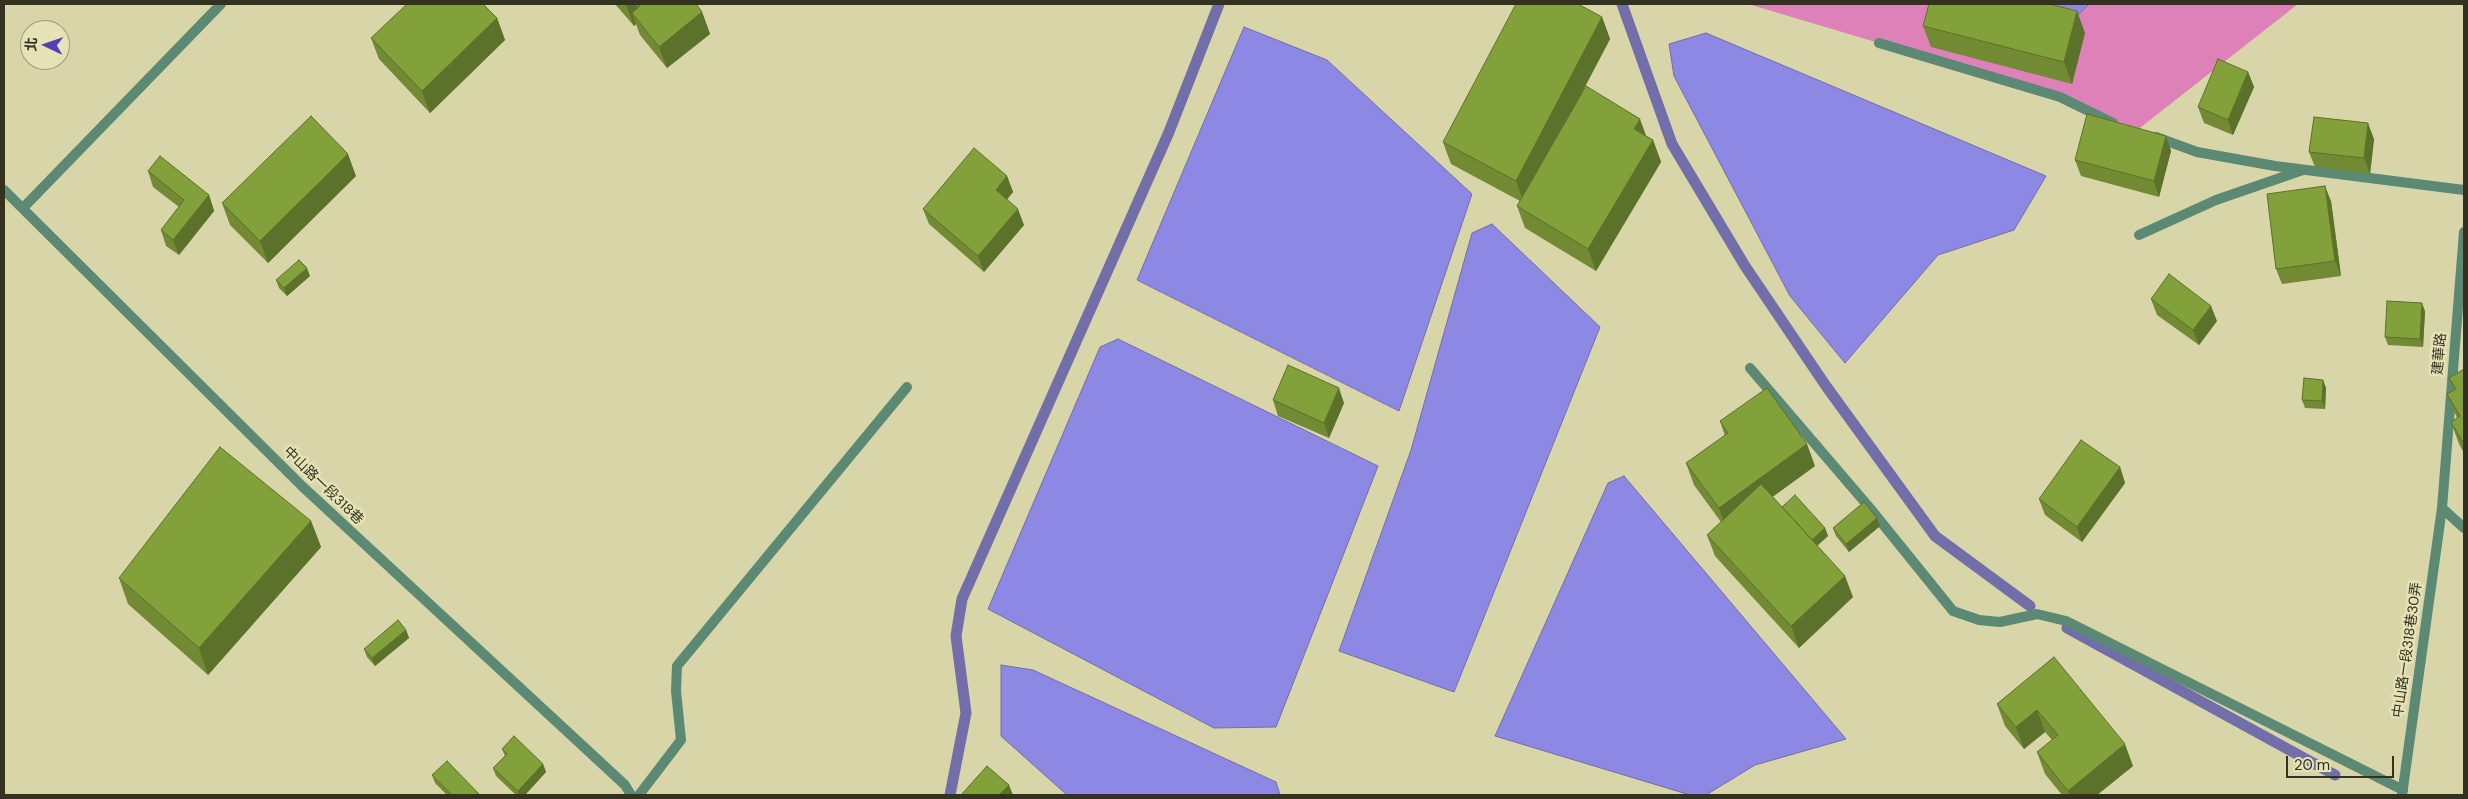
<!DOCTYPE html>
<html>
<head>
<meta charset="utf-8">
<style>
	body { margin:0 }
	#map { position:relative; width:2468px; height:799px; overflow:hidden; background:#d8d5a9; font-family:"DM Sans","Noto Sans TC",sans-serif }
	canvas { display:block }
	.frame { position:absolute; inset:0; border:5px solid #333220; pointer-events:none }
	.north { position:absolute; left:20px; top:20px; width:50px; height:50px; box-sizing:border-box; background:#e5e2b6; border:1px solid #9e9c7a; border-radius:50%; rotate:273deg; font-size:14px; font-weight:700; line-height:20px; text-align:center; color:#333220 }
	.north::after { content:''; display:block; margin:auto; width:18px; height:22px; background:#533fb7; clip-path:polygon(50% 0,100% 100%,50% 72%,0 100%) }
	.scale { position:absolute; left:2286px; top:756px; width:108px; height:22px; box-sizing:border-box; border:2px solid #333220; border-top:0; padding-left:6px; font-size:15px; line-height:18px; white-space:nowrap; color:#333220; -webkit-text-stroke:4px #e5e2b6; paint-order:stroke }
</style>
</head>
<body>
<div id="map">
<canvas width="2468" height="799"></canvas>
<div class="frame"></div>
<div class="north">北</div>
<div class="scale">20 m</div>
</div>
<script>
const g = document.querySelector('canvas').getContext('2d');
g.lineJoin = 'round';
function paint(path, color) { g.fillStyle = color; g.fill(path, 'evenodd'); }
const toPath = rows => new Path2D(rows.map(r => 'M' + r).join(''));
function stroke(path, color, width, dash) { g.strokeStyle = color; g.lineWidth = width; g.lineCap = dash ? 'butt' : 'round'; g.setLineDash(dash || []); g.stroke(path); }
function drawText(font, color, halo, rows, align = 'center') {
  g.font = font + ' "DM Sans","Noto Sans TC",sans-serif'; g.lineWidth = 5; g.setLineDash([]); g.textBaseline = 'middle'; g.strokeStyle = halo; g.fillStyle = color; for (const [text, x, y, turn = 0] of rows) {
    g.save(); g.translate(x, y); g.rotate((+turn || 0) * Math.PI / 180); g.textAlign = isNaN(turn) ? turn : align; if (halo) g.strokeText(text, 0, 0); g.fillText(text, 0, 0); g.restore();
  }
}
paint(toPath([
	[1748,4,2298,4,2136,131,2030,88]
]), '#df81b9');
const water = toPath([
	[2024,4,2089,4,2070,23,2024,4],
	[1244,27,1327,60,1472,194,1399,411,1137,280,1244,27],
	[1706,33,2046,176,2014,230,1938,255,1845,363,1790,296,1674,76,1669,44,1706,33],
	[1492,224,1600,327,1454,692,1339,651,1411,450,1472,233,1492,224],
	[1118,339,1378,466,1276,727,1214,728,988,609,1100,347,1118,339],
	[1624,476,1846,739,1755,765,1706,795,1690,795,1495,736,1608,483,1624,476],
	[1001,665,1033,670,1276,782,1280,795,1067,795,1001,736,1001,665]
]);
paint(water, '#8c88e4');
stroke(water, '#716ea9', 1);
stroke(toPath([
	[1622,4,1672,144,1745,266,1826,386,1935,536,2030,606],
	[2067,628,2335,775],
	[950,795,966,713,956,636,962,599,1169,132,1219,4]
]), '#716ea9', 11);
stroke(toPath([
	[1879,43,2060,97,2113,123],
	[2156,137,2197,152,2275,166,2464,190],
	[23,208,221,4],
	[2139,235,2216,200,2303,170],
	[1750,368,1869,507,1953,611,1979,620,2000,622,2037,614,2066,621,2403,790],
	[639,795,681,740,676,691,677,666,907,387]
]), '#5b8974', 10);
stroke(toPath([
	[4,190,303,487,625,785,631,795],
	[2442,508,2464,528],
	[2402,795,2442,508,2464,232]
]), '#5b8974', 10);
paint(toPath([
	[615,4,696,4,702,12,710,34,667,68,640,35,636,24,634,26],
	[1602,17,1610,39,1575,105,1646,136,1653,140,1661,162,1596,271,1525,228,1517,206,1520,201,1451,164,1443,142],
	[497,18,505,40,430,113,379,59,371,38],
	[1923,26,2085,33,2072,84,1931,47],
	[2248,72,2254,87,2233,135,2204,123,2198,107],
	[2166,136,2171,151,2159,197,2081,176,2075,160],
	[2374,139,2370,174,2315,167,2309,152],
	[148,171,209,195,214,211,179,255,166,246,161,230,179,207,153,187],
	[356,176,268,263,230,225,222,203],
	[1007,176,1013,192,1007,199,1024,225,984,272,929,224,923,209],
	[2331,201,2341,276,2282,284,2276,269],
	[310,276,287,296,279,288,276,280],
	[2151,299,2217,321,2199,345,2157,315],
	[2425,311,2423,347,2388,345,2385,337],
	[2464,369,2464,453,2459,444,2451,422,2457,418,2447,394,2454,390,2449,378],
	[2323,380,2326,388,2325,409,2305,408,2302,400],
	[1273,400,1344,403,1329,438,1278,416],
	[1720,421,1815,466,1772,497,1782,507,1825,528,1828,536,1817,546,1853,597,1799,648,1715,556,1707,535,1721,522,1694,485,1686,463,1725,436],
	[2120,467,2125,483,2082,542,2045,515,2039,499],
	[1877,518,1880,526,1849,552,1836,536,1833,528],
	[311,521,321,547,208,675,128,604,119,578],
	[406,630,409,638,375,666,367,657,364,649],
	[2054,657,2133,766,2097,795,2062,795,2045,774,2037,752,2052,740,2045,732,2024,749,2005,726,1997,704],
	[502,749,543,764,546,772,525,795,516,795,496,776,493,768,505,756],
	[432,775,480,795,447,795,435,783]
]), '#718a33');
paint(toPath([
	[626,4,636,4,642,20,632,13,636,24,634,26],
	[2077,11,2085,33,2072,84,2064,62],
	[702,12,710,34,667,68,659,47],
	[1602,17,1610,39,1524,203,1516,181],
	[497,18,505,40,430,113,422,91],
	[2248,72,2254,87,2233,135,2228,120],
	[1640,119,1648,141,1634,129],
	[2368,123,2374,139,2370,174,2364,158],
	[2166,136,2171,151,2159,197,2154,181],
	[1653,140,1661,162,1596,271,1588,249],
	[348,154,356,176,268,263,260,241],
	[1007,176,1013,192,1002,206,996,190],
	[2325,186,2331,201,2341,276,2335,261],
	[209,195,214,211,179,255,173,240],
	[1018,209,1024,225,984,272,978,256],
	[307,268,310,276,287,296,284,288],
	[2422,303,2425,311,2423,347,2420,339],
	[2211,306,2217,321,2199,345,2193,330],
	[2323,380,2326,388,2325,409,2322,401],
	[1339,388,1344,403,1329,438,1324,423],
	[1807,444,1815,466,1727,530,1719,508],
	[2120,467,2125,483,2082,542,2077,527],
	[1877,518,1880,526,1849,552,1846,544],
	[311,521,321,547,208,675,199,648],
	[1825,528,1828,536,1813,549,1811,541],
	[1845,576,1853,597,1799,648,1791,626],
	[406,630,409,638,375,666,372,658],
	[2037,710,2045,732,2024,749,2016,727],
	[2125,744,2133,766,2097,795,2070,795,2068,791],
	[543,764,546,772,525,795,519,795,518,791],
	[1009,785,1013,795,999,795]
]), '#5c7129');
const building = toPath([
	[407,4,483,4,497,18,422,91,371,38,407,4],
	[638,4,696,4,702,12,659,47,632,13,640,6,638,4],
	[1516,4,1578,4,1602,17,1516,181,1443,142,1516,4],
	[1929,4,2049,4,2077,11,2064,62,1923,26,1929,4],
	[2218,59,2248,72,2228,120,2198,107,2218,59],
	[1586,86,1640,119,1634,129,1653,140,1588,249,1517,206,1586,86],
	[2087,114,2166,136,2154,181,2075,160,2087,114],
	[311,116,348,154,260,241,222,203,311,116],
	[2314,117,2368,123,2364,158,2309,152,2314,117],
	[974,148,1007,176,996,190,1018,209,978,256,923,209,974,148],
	[160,156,209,195,173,240,161,230,184,200,148,171,160,156],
	[2325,186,2335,261,2276,269,2267,194,2325,186],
	[299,260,307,268,284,288,276,280,299,260],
	[2169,274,2211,306,2193,330,2151,299,2169,274],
	[2387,301,2422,303,2420,339,2385,337,2387,301],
	[1288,365,1339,388,1324,423,1273,400,1288,365],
	[2464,369,2464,444,2451,422,2460,416,2447,394,2456,389,2449,378,2464,369],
	[2304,378,2323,380,2322,401,2302,400,2304,378],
	[1767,388,1807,444,1719,508,1686,463,1728,433,1720,421,1767,388],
	[2081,440,2120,467,2077,527,2039,499,2081,440],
	[220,447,311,521,199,648,119,578,220,447],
	[1761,484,1845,576,1791,626,1707,535,1761,484],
	[1795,495,1825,528,1812,540,1782,507,1795,495],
	[1864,502,1877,518,1846,544,1833,528,1864,502],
	[398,620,406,630,372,658,364,649,398,620],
	[2054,657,2125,744,2068,791,2037,752,2058,735,2037,710,2016,727,1997,704,2054,657],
	[514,736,543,764,518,791,493,768,507,754,502,749,514,736],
	[447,761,480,795,452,795,432,775,447,761],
	[987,766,1009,785,999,795,961,795,987,766]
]);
paint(building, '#83a13b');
stroke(building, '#5c7129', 1);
drawText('14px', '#333220', '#e5e2b6', [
	["建華路",2440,354,-85],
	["中山路一段318巷",323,486,44],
	["中山路一段318巷30弄",2408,650,-82]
]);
</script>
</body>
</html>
